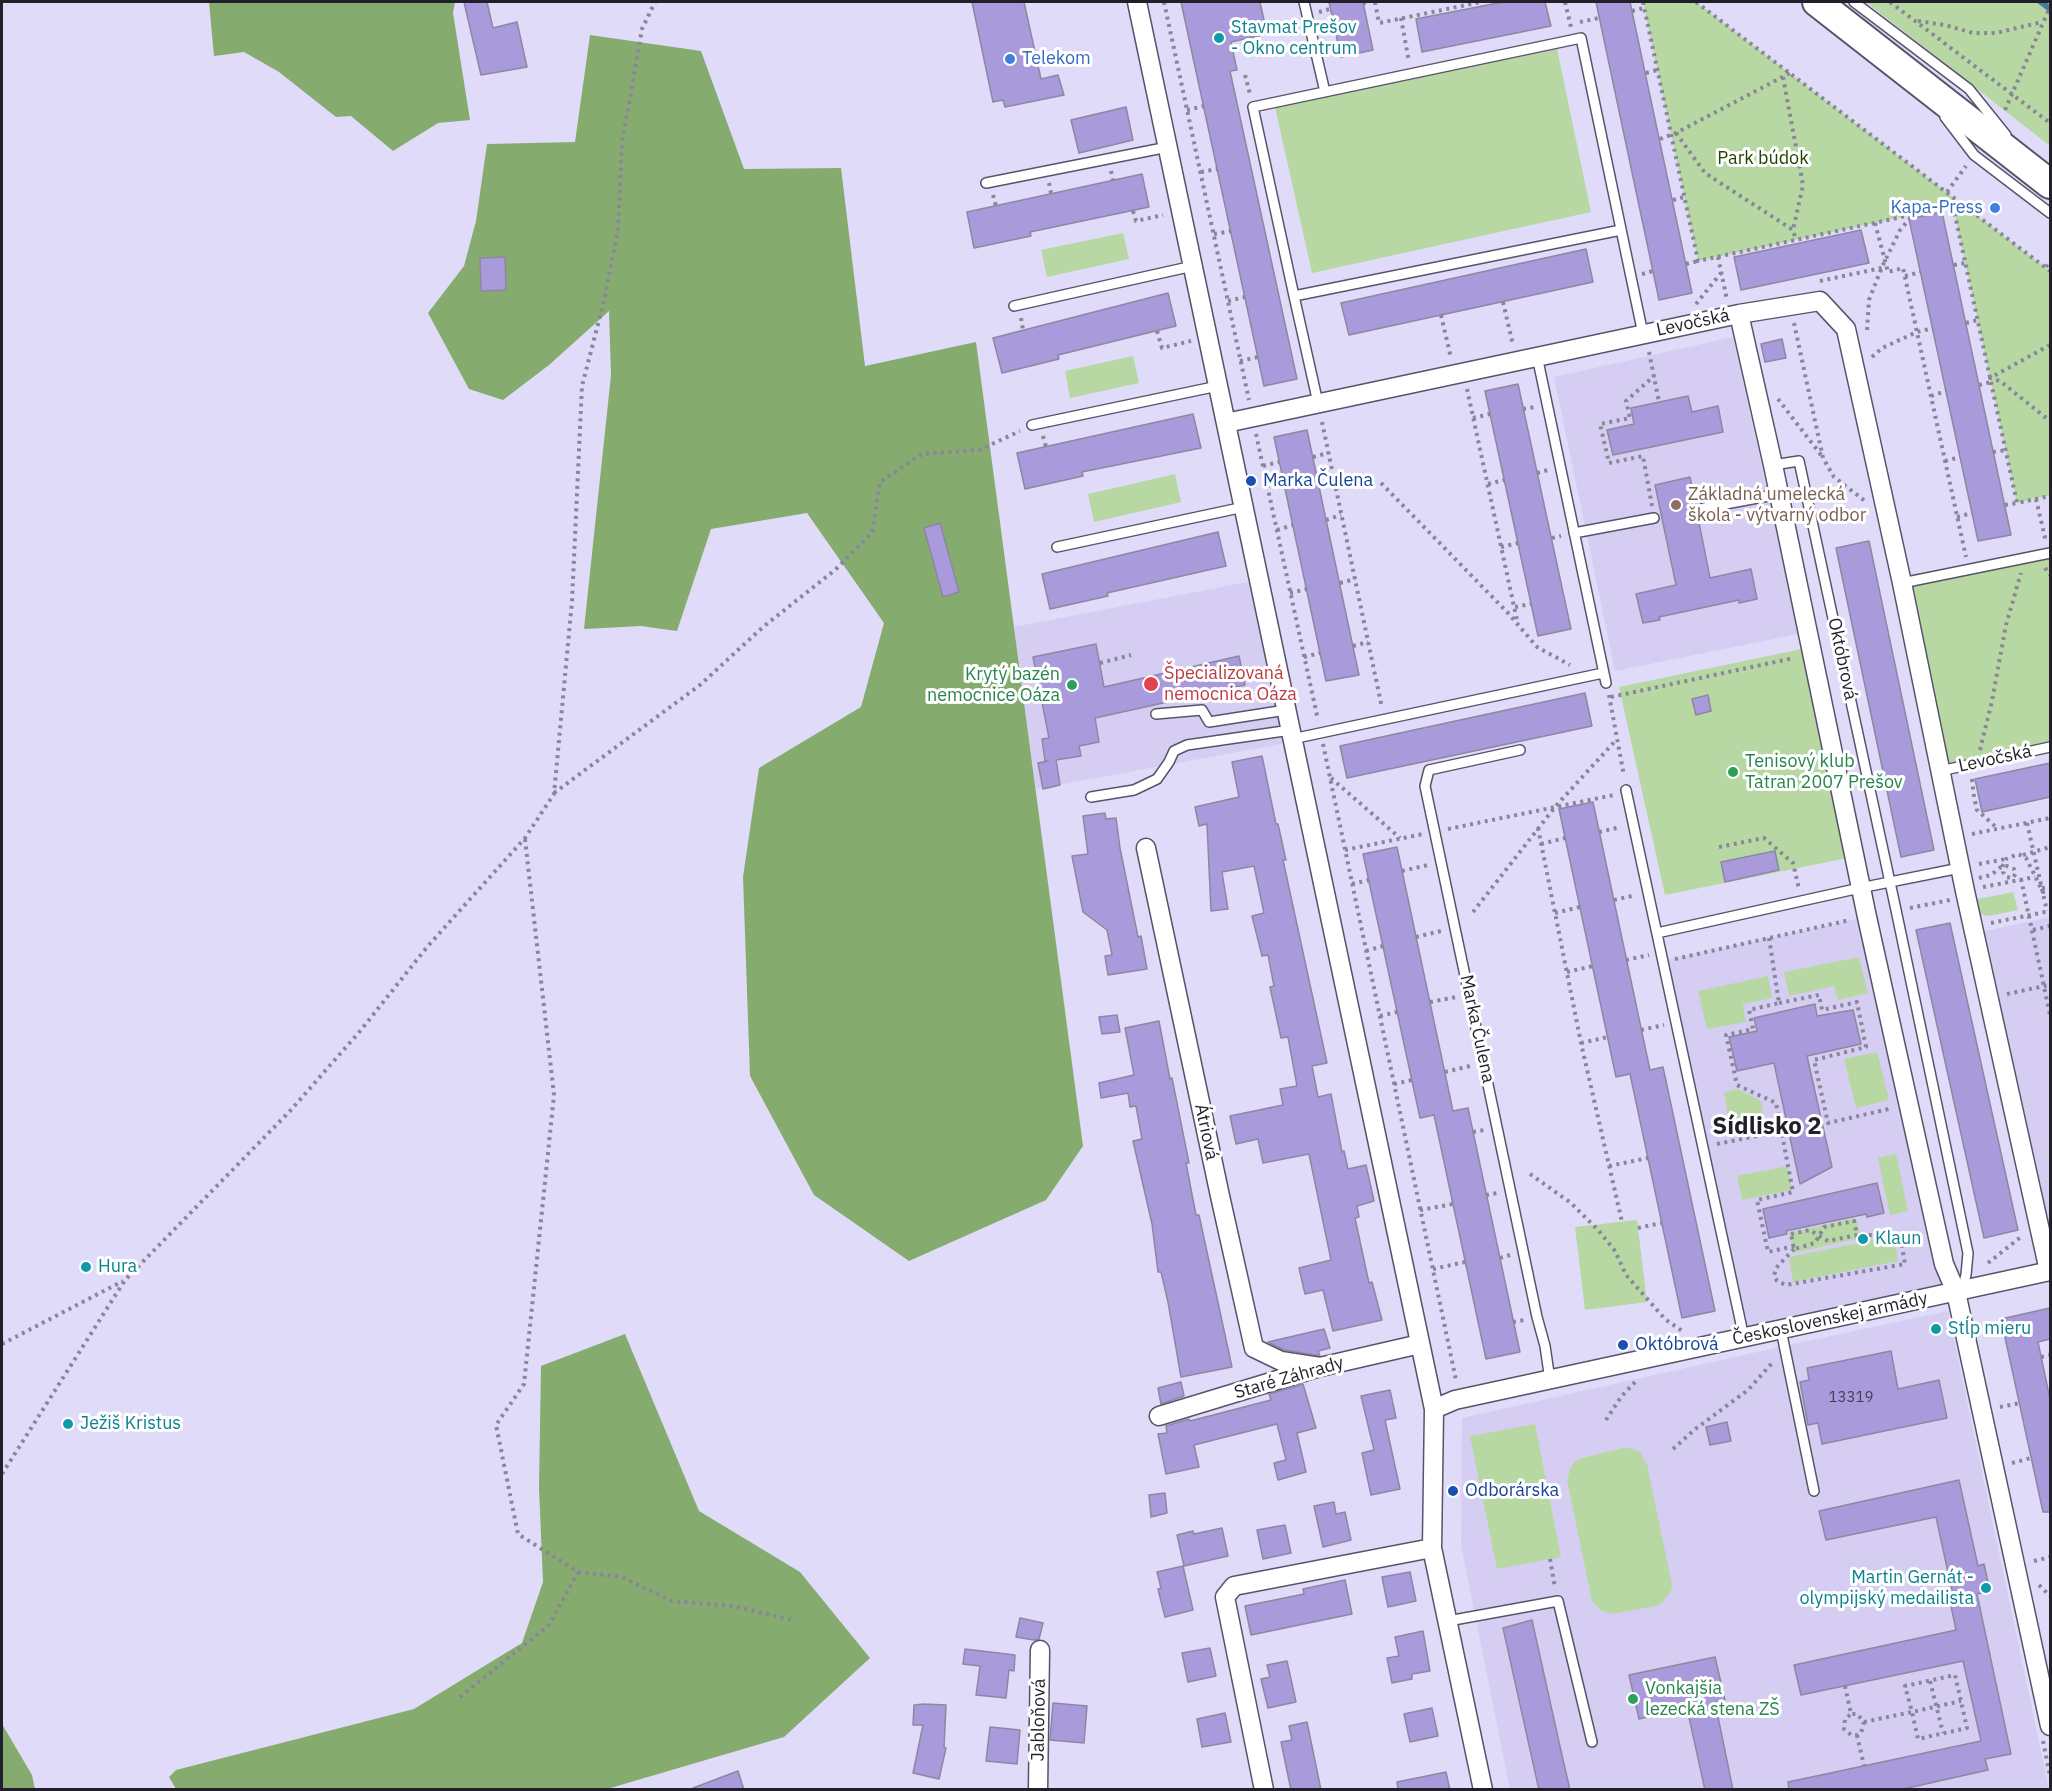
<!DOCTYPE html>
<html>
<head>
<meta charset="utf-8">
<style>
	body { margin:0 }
	#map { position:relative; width:2052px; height:1791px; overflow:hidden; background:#e0dbf8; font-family:"IBM Plex Sans",sans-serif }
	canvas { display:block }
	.frame { position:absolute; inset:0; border:3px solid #211f29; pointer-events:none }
</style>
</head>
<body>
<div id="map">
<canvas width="2052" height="1791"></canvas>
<div class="frame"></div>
</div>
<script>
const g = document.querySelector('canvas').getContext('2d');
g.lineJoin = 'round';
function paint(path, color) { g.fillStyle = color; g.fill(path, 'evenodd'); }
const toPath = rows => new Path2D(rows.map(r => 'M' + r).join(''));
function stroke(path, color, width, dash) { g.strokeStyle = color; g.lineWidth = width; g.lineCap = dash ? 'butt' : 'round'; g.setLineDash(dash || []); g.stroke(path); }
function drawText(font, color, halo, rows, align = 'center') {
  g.font = font + ' "IBM Plex Sans",sans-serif'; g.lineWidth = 6; g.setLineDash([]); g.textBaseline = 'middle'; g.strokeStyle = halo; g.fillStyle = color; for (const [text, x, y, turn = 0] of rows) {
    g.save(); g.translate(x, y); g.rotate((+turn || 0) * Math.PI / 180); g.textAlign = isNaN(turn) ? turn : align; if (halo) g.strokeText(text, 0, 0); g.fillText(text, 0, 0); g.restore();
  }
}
paint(toPath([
	[1733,337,1799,634,1615,671,1554,377],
	[1258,580,1292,742,1036,789,1014,627],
	[1867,917,1956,1292,1744,1338,1663,961],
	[2050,917,2050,1253,1981,932],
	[1948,1311,2049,1789,1510,1789,1461,1545,1462,1418,1775,1348]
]), '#d5cef2');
paint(toPath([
	[1643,2,1696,2,2050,271,2050,495,2017,503,1953,206,1698,261],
	[1866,2,2050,2,2050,146],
	[1557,49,1591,212,1312,273,1275,107],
	[1123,233,1129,259,1047,277,1041,250],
	[1133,356,1139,383,1070,398,1065,371],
	[1175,474,1181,502,1094,522,1088,494],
	[2050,553,2050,752,1947,772,1907,575],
	[1802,649,1847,858,1665,895,1619,687],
	[2013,892,2018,910,1989,916,1979,914,1976,910,1973,900],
	[1859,957,1868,993,1838,1000,1834,986,1789,996,1784,972],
	[1768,976,1772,998,1743,1004,1746,1022,1707,1029,1698,991],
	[1877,1052,1889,1100,1856,1108,1844,1059],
	[1738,1089,1761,1101,1763,1113,1729,1120,1724,1092],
	[1896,1154,1908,1211,1890,1215,1878,1158],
	[1788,1166,1792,1190,1742,1200,1737,1176],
	[1856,1218,1861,1238,1793,1253,1789,1233],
	[1637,1220,1647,1302,1585,1310,1575,1227],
	[1894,1236,1898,1261,1793,1282,1789,1257],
	[1535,1424,1561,1557,1497,1569,1470,1436],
	[1623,1448,1629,1448,1639,1451,1647,1464,1672,1585,1671,1591,1662,1603,1656,1606,1612,1614,1600,1610,1592,1601,1567,1480,1571,1466,1578,1459]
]), '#b7d8a2');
paint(toPath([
	[209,2,455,2,453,13,470,120,438,123,393,151,351,116,336,117,279,72,244,52,214,56],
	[590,35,701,51,744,169,841,168,865,366,976,342,1083,1146,1046,1200,909,1261,814,1195,750,1076,743,877,759,768,861,707,884,623,807,513,711,529,677,631,641,626,584,629,611,375,609,311,549,365,503,400,469,389,428,313,464,266,476,221,487,144,575,142],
	[625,1334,699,1511,800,1572,870,1658,784,1737,607,1789,176,1789,169,1777,176,1770,414,1709,522,1643,543,1582,539,1488,541,1366],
	[2,1724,32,1775,35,1789,2,1789]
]), '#86ab6e');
stroke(toPath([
	[2041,2,2050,9]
]), '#467b99', 6);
const building = toPath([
	[464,2,487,2,493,28,517,22,527,67,481,75,464,2],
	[972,2,1024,2,1041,79,1058,75,1064,95,1005,107,1003,100,993,102,972,2],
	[1181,2,1260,2,1267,34,1231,42,1237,70,1230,71,1297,379,1264,386,1181,2],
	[1329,2,1363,2,1373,50,1341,57,1329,2],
	[1503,2,1545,2,1551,26,1422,52,1416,19,1503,2],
	[1596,2,1630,2,1692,293,1659,300,1596,2],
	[1126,107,1133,140,1079,153,1071,120,1126,107],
	[1142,174,1149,207,1030,232,1031,236,974,248,967,212,1142,174],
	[1942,212,2011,535,1978,541,1909,219,1942,212],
	[1861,230,1869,263,1741,290,1734,257,1861,230],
	[1586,249,1593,282,1349,335,1341,303,1586,249],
	[505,257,506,290,481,291,480,258,505,257],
	[1168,293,1176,326,1058,355,1059,359,1002,373,993,338,1168,293],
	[1782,339,1786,358,1765,362,1761,344,1782,339],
	[1518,384,1571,629,1538,636,1485,391,1518,384],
	[1688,396,1692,412,1718,406,1723,432,1613,455,1607,430,1634,424,1631,408,1688,396],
	[1193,414,1201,448,1082,472,1083,476,1025,489,1017,453,1193,414],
	[1307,430,1359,675,1326,681,1274,437,1307,430],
	[1690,477,1710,578,1751,569,1757,599,1739,603,1739,600,1659,617,1660,620,1643,623,1636,594,1676,585,1655,485,1690,477],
	[940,523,959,592,943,597,924,528,940,523],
	[1218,532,1226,566,1107,593,1108,596,1050,609,1042,574,1218,532],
	[1869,541,1934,850,1901,857,1836,548,1869,541],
	[1096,644,1104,687,1239,656,1245,685,1095,718,1099,742,1079,746,1081,756,1056,760,1060,785,1043,789,1038,763,1048,761,1045,761,1042,739,1049,738,1033,657,1096,644],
	[1585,693,1592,726,1347,778,1340,746,1585,693],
	[1708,695,1711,711,1696,715,1692,699,1708,695],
	[1262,756,1276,824,1278,824,1286,860,1283,860,1327,1063,1312,1066,1318,1097,1331,1094,1342,1152,1344,1151,1348,1169,1366,1165,1374,1201,1357,1206,1359,1217,1355,1218,1369,1283,1372,1282,1382,1320,1333,1331,1323,1290,1305,1294,1299,1268,1331,1260,1309,1154,1263,1163,1258,1139,1236,1144,1230,1116,1283,1105,1280,1089,1297,1086,1288,1037,1281,1038,1270,987,1274,986,1268,955,1262,956,1252,916,1264,913,1254,866,1222,872,1228,909,1211,911,1207,824,1199,826,1195,807,1239,797,1232,762,1262,756],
	[2050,763,2050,797,1982,812,1975,779,2050,763],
	[1593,802,1650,1070,1663,1067,1715,1311,1682,1318,1630,1074,1616,1077,1559,809,1593,802],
	[1105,813,1106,819,1116,818,1120,848,1138,937,1141,936,1147,969,1108,975,1105,956,1112,955,1107,930,1083,912,1072,856,1088,854,1083,816,1105,813],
	[1397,847,1453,1111,1468,1108,1520,1352,1486,1359,1434,1115,1420,1118,1363,854,1397,847],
	[1775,851,1779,870,1725,882,1721,862,1775,851],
	[1950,923,2018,1230,1984,1238,1916,930,1950,923],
	[1815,1004,1817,1016,1853,1010,1861,1044,1807,1056,1832,1167,1800,1184,1774,1063,1737,1071,1729,1037,1757,1031,1754,1018,1815,1004],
	[1117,1015,1120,1032,1102,1034,1099,1017,1117,1015],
	[1159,1021,1170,1079,1172,1078,1189,1163,1186,1163,1196,1215,1199,1215,1232,1367,1181,1377,1168,1302,1161,1272,1158,1272,1152,1224,1133,1141,1142,1139,1136,1106,1130,1107,1128,1093,1101,1098,1099,1083,1134,1075,1125,1028,1159,1021],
	[1877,1183,1884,1213,1867,1217,1866,1214,1786,1231,1787,1234,1769,1238,1763,1209,1877,1183],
	[2050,1308,2050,1339,2038,1342,2050,1399,2050,1512,2043,1512,2001,1319,2050,1308],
	[1324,1329,1330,1348,1318,1351,1320,1356,1284,1350,1268,1342,1324,1329],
	[1891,1351,1898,1389,1939,1380,1947,1418,1822,1444,1818,1423,1808,1425,1800,1382,1809,1380,1807,1368,1891,1351],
	[1181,1382,1184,1396,1161,1404,1158,1388,1181,1382],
	[1303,1384,1316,1428,1297,1433,1306,1472,1278,1480,1274,1463,1286,1460,1277,1424,1194,1445,1199,1467,1166,1474,1158,1434,1167,1433,1166,1426,1189,1419,1190,1421,1271,1400,1269,1394,1303,1384],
	[1390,1390,1396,1418,1385,1420,1400,1489,1371,1495,1362,1453,1374,1450,1361,1396,1390,1390],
	[1727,1422,1731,1441,1710,1445,1706,1427,1727,1422],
	[1959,1480,1978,1566,1984,1564,1990,1591,1977,1594,2011,1754,1985,1759,1988,1770,1899,1790,1789,1790,1788,1782,1981,1741,1963,1661,1801,1695,1794,1665,1956,1630,1950,1601,1954,1600,1936,1517,1826,1540,1819,1511,1959,1480],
	[1165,1493,1167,1513,1151,1517,1149,1495,1165,1493],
	[1334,1502,1336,1514,1345,1512,1351,1540,1323,1547,1314,1506,1334,1502],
	[1285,1525,1291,1553,1263,1559,1257,1530,1285,1525],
	[1222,1528,1228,1556,1184,1566,1177,1535,1193,1531,1194,1534,1222,1528],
	[1183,1566,1193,1610,1165,1617,1158,1589,1161,1588,1157,1572,1183,1566],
	[1410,1572,1416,1601,1388,1607,1382,1577,1410,1572],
	[1345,1580,1352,1614,1251,1635,1245,1606,1304,1594,1303,1589,1345,1580],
	[1020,1618,1043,1623,1039,1639,1034,1640,1016,1637,1020,1618],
	[1532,1620,1561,1751,1570,1790,1539,1790,1503,1628,1532,1620],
	[1423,1631,1430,1671,1412,1674,1412,1679,1392,1683,1387,1658,1399,1656,1395,1637,1423,1631],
	[1210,1648,1216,1676,1188,1682,1182,1653,1210,1648],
	[965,1649,1015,1655,1014,1671,1009,1670,1006,1698,976,1695,980,1666,963,1664,965,1649],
	[1715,1657,1725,1700,1715,1702,1733,1790,1705,1790,1687,1708,1639,1719,1629,1675,1715,1657],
	[1287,1661,1296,1702,1268,1708,1261,1679,1270,1677,1267,1665,1287,1661],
	[1053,1703,1087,1706,1084,1743,1050,1740,1053,1703],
	[924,1704,946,1705,944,1747,946,1748,939,1779,913,1773,923,1725,913,1725,914,1705,924,1704],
	[1432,1708,1438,1736,1410,1742,1404,1714,1432,1708],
	[1225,1713,1231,1742,1202,1747,1197,1719,1225,1713],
	[1307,1722,1321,1790,1291,1790,1281,1742,1292,1740,1289,1726,1307,1722],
	[990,1727,1020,1730,1017,1764,986,1761,990,1727],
	[738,1771,744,1790,694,1790,693,1788,738,1771],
	[1446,1772,1450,1790,1398,1790,1397,1782,1446,1772]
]);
paint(building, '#a99adc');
stroke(building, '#8d87a2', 1.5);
const service = toPath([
	[1304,2,1325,92],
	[1854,2,1969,89,2006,135],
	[1945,117,1974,155,2050,213],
	[986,183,1168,147],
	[1621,230,1294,296,1253,107,1581,38,1631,277,1643,334],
	[1294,296,1318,403],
	[1014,306,1193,266],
	[1537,356,1606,683],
	[1032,425,1218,386],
	[1773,465,1799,461,1896,910,1968,1253,1966,1275,1962,1290],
	[1704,508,1779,494],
	[1574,533,1654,518],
	[1057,547,1244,507],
	[1902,583,2050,553],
	[1156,714,1202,710,1209,722,1286,710],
	[1292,739,1603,673],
	[1520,750,1429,770,1425,786,1537,1317,1545,1346,1550,1380],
	[1940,771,2050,747],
	[1626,790,1744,1338],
	[1091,797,1134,790,1157,779,1169,762,1174,751,1187,745,1291,730],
	[1657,933,1860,888,1960,868],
	[1781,1330,1814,1491],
	[1448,1621,1558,1601,1592,1742]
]);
const minor = toPath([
	[1137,2,1434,1409,1432,1548,1483,1790],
	[1739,314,1773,465,1867,917,1944,1264,1956,1292,2050,1726],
	[1226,423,1739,314,1820,301,1846,329,1902,583,1965,891,2049,1271],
	[1146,848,1220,1196,1254,1348,1281,1361,1320,1367],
	[1434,1409,1455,1400,2050,1271],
	[1159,1416,1320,1367,1420,1344],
	[1038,1790,1040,1650],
	[1264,1790,1225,1597,1234,1586,1432,1548]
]);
const primary = toPath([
	[1817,2,2050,184]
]);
stroke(service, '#58536b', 12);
stroke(minor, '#58536b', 21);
stroke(primary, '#58536b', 32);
stroke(toPath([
	[1164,2,1249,400],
	[1375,2,1379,23,1481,2],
	[1565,2,1571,27],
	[1643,2,1698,261,1962,204],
	[1696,2,2050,271],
	[1890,2,2050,123],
	[1363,3,1369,2],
	[1632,11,1644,8],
	[1319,12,1330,9],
	[1401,18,1409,62],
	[1918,21,1945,25,1973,33,1996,33,2042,22],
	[1580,22,1599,18],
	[1646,73,1657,70],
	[1245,75,1250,94],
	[1783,77,1803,185,1793,230],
	[1187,110,1204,106],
	[2005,110,2050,7],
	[1676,133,1705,173,1793,230,1796,240],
	[1660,139,1676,133,1790,73],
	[1111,171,1113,180],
	[1201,172,1217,169],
	[1049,183,1051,193],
	[1947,192,1966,166],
	[993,195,996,206],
	[1673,200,1684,197],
	[1953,206,2017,503,2050,496],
	[1133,211,1136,221,1163,215],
	[1875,223,1888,272,1903,268,1966,557],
	[1214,234,1231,231],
	[1718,257,1727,300],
	[1686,264,1698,261],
	[1954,265,1965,263],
	[2046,267,2050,261],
	[1642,274,1653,271],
	[1905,276,1921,272],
	[1820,281,1886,267],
	[1228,301,1245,297],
	[1503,302,1513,345],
	[1696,304,1721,273],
	[1441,315,1451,358],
	[1021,318,1023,330],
	[1794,323,1823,458,1834,477,1865,501],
	[1966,323,1978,320],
	[1867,330,1869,300,1882,267,1900,230,1913,215],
	[1157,331,1162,348,1191,341],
	[2050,345,1990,378,2000,381,2050,421],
	[1649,352,1659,402],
	[1872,357,1882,348,1917,332,1933,328],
	[1240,361,1258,357],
	[1979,385,1991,382],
	[1467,389,1518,625],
	[1931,396,1946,391],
	[1778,399,1821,455],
	[1523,409,1535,407],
	[1473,418,1490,414],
	[1322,422,1382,708],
	[1256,434,1318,720],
	[1043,436,1046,447],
	[1993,452,2006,450],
	[1313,457,1328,453],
	[1945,461,1960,457],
	[1263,466,1279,462],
	[1537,473,1548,470],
	[1381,483,1508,613,1537,647,1570,665],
	[1488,484,1504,480],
	[2036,499,2046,542],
	[2005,505,2017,503],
	[1652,506,1643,456,1609,463,1600,424,1630,418,1626,401,1654,376],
	[1957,517,1972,513],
	[1326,520,1341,515],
	[1277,530,1293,525],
	[1552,538,1561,536],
	[1501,547,1518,543],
	[2045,568,2050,575],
	[1340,583,1355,579],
	[1290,593,1307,589],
	[1515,607,1531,604],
	[1353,646,1368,642],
	[1304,657,1320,653],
	[1100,663,1131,655],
	[1220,690,1222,698],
	[1609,695,1624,776],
	[1611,697,1794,658],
	[1323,744,1456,1380],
	[1980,750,1992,701,2006,625,2021,573],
	[1331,778,1400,838],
	[1972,779,1974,797,1977,810,1998,829],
	[554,793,700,685,763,627,835,570,872,533,880,482,922,454,979,450,1020,431],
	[2027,823,2047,911],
	[1538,828,1581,1043,1622,1222],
	[1448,829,1614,795],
	[1599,832,1621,827],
	[1972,834,2050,818],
	[525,839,554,1095,524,1384,496,1425,518,1534,578,1572,622,1577,672,1601,732,1606,792,1620],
	[1541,844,1565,838],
	[1719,847,1764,838,1793,863,1799,889],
	[1345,850,1423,834],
	[2023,855,2050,847],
	[1979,864,2006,859],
	[1402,871,1428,865],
	[1979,878,1991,875,2001,867,2003,867,2004,866,2007,866,2014,869,2016,873,2013,878,2006,877,2003,872,2003,865,2006,859,2018,854,2026,858,2043,892,2050,891],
	[2021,879,2050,1015],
	[1352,884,1369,880],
	[1983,887,2035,877],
	[2042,888,2050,887],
	[1614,900,1636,895],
	[1910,908,1950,900],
	[1473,912,1555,807,1617,739],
	[1555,913,1580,907],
	[1991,923,2050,911],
	[2033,930,2050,926],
	[1416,937,1441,931],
	[1769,938,1779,1003,1749,1010,1753,1029,1726,1035,1737,1085,1776,1103,1793,1192,1757,1200,1768,1252,1794,1246],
	[1366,951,1383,946],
	[1675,959,1850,920],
	[1626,960,1649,955],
	[1567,972,1593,966],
	[2007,994,2049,985],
	[1430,1002,1456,997],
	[1779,1003,1819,995,1822,1010,1857,1002,1866,1047,1814,1060,1828,1123,1889,1109,1890,1111],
	[1380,1016,1397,1012],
	[1641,1030,1664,1025],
	[1581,1043,1608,1037],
	[1445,1072,1470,1066],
	[1394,1084,1412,1080],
	[1473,1132,1484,1130],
	[1717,1144,1781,1131],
	[1609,1166,1648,1158],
	[1530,1174,1571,1203,1599,1231,1615,1251,1626,1275,1665,1319,1682,1331],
	[1486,1195,1497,1193],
	[1420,1210,1453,1204],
	[1638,1228,1661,1223],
	[1791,1234,1810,1230,1819,1236,1828,1241,1857,1235,1854,1221,1824,1227,1819,1236,1815,1243,1794,1249,1791,1234],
	[1901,1240,1917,1236,1916,1233],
	[1794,1249,1776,1268,1774,1276,1777,1281,1786,1285,1905,1264,1901,1240,1877,1235,1857,1235],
	[1500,1258,1510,1255],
	[1988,1263,2022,1236],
	[1433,1269,1465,1262],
	[1513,1322,1524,1320],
	[2,1344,123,1281],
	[2041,1357,2050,1355],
	[2000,1407,2020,1403],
	[1606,1420,1621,1397,1636,1381],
	[1673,1449,1694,1430,1748,1390,1774,1361],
	[2012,1463,2031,1458],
	[2,1474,125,1280,290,1111,361,1030,427,947,525,838,554,794,572,601,582,386,604,301,618,229,622,143,642,29,655,2],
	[1550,1559,1555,1588],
	[2034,1561,2050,1557],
	[2039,1585,2050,1596],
	[1930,1681,1943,1733],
	[1845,1686,1851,1714,1857,1714,1864,1722,1861,1733,1857,1735,1851,1735,1844,1729,1845,1719,1851,1714],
	[460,1697,549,1625,578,1572],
	[1864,1722,1912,1712,1905,1686,1955,1675,1967,1728,1918,1739,1912,1712,1961,1701],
	[1857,1735,1864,1766],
	[2043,1741,2050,1776],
	[1539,1790,1539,1789]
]), '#89859a', 4, [3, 4.5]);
stroke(service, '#fff', 9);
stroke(minor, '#fff', 18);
stroke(primary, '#fff', 28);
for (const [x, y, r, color] of [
	[1219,38,6,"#0f9aa8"],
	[1010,59,6,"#3f7fe0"],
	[1995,208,6,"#3f7fe0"],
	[1251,481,6,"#1a4fb4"],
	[1676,505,6,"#8d6e63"],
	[1151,684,8,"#e0444e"],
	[1072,685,6,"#2e9e5b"],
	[1733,772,6,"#2e9e5b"],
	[1863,1239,6,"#0f9aa8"],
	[86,1267,6,"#0f9aa8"],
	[1936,1329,6,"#0f9aa8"],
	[1623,1345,6,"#1a4fb4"],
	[68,1424,6,"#0f9aa8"],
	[1453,1491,6,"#1a4fb4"],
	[1986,1588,6,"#0f9aa8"],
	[1633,1699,6,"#2e9e5b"]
]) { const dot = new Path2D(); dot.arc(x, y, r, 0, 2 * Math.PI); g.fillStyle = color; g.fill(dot); stroke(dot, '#fff', 2); }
drawText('15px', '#433e56', null, [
	["13319",1851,1398]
]);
drawText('18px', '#0d838f', '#fff', [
	["Stavmat Prešov",1231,28],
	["- Okno centrum",1231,49],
	["Klaun",1875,1239],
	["Hura",98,1267],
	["Stĺp mieru",1948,1329],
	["Ježiš Kristus",80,1424],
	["Martin Gernát -",1974,1578,"right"],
	["olympijský medailista",1974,1599,"right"]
], 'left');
drawText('18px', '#366cbe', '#fff', [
	["Telekom",1022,59],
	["Kapa-Press",1983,208,"right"]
], 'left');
drawText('18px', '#224300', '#fff', [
	["Park búdok",1763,159]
]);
drawText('18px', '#211f29', '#fff', [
	["Levočská",1693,323,-12],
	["Októbrová",1842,659,78],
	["Levočská",1995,759,-12],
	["Marka Čulena",1477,1029,78],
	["Átriová",1206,1132,78],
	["Československej armády",1830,1319,-12],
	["Staré Záhrady",1289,1378,-16],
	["Jabloňová",1039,1720,-89]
]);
drawText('18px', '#164399', '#fff', [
	["Marka Čulena",1263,481],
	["Októbrová",1635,1345],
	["Odborárska",1465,1491]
], 'left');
drawText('18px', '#785e54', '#fff', [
	["Základná umelecká",1688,495],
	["škola - výtvarný odbor",1688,516]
], 'left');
drawText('18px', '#be3a42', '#fff', [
	["Špecializovaná",1164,674],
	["nemocnica Oáza",1164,695]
], 'left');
drawText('18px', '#27864d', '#fff', [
	["Krytý bazén",1060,675,"right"],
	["nemocnice Oáza",1060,696,"right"],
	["Tenisový klub",1745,762],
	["Tatran 2007 Prešov",1745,783],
	["Vonkajšia",1645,1689],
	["lezecká stena ZŠ",1645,1710]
], 'left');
drawText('bold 24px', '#211f29', '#fff', [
	["Sídlisko 2",1767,1127]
]);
</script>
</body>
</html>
